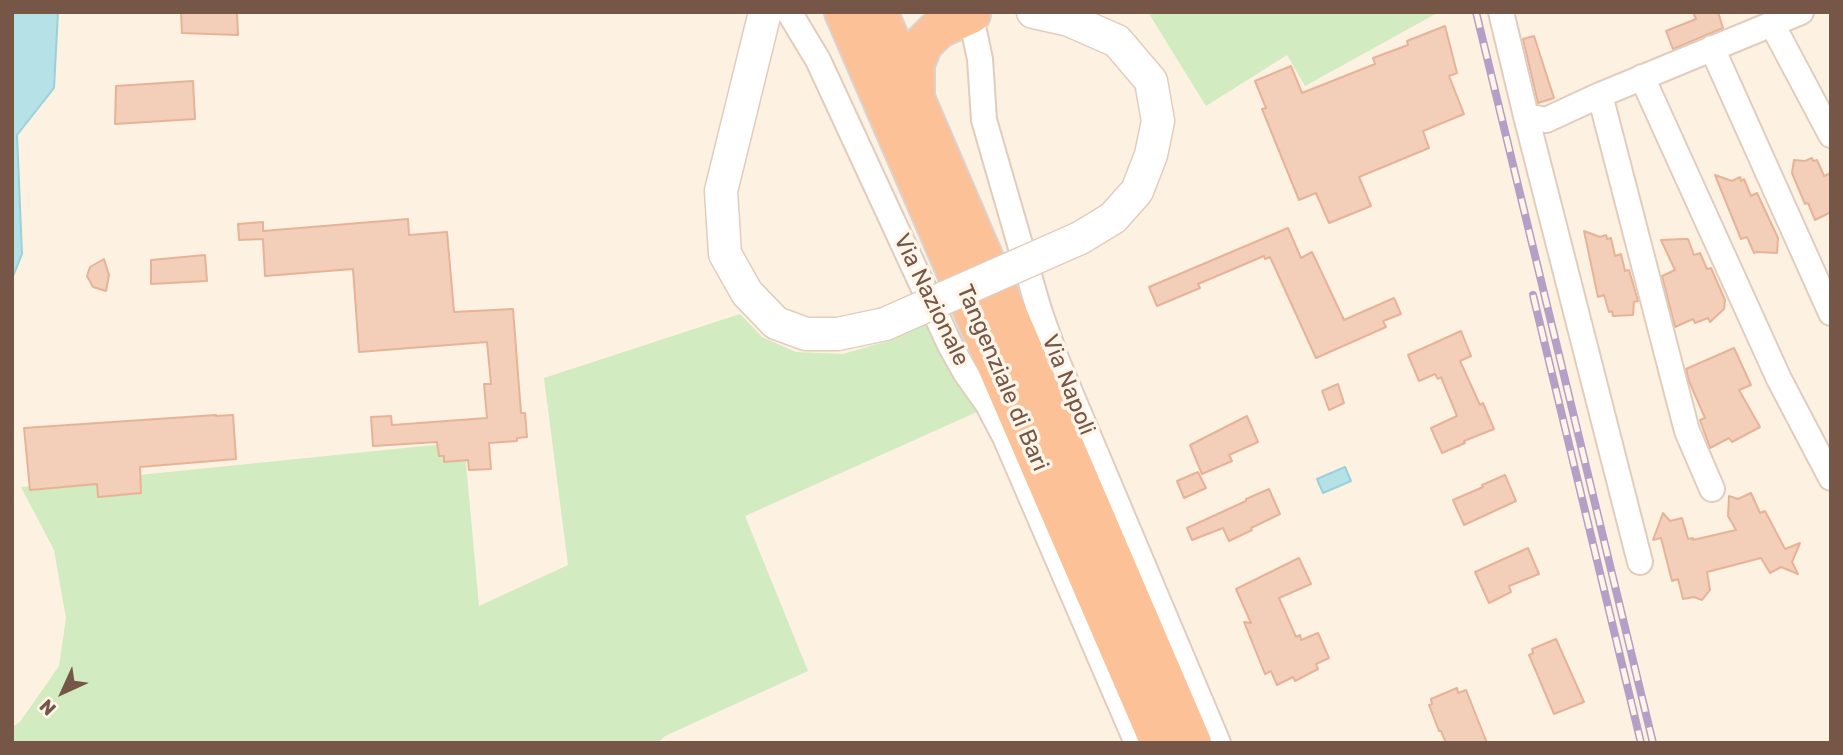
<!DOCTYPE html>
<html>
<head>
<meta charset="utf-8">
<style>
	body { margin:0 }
	#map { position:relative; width:1843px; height:755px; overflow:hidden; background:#fdf1e1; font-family:Rubik,sans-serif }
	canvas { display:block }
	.frame { position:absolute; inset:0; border:14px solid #755647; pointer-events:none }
	.north { position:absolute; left:28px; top:657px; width:70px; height:70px; -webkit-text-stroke:5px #fff5e8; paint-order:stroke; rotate:225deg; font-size:19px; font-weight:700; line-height:28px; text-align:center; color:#755647 }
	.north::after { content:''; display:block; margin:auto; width:24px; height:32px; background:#755647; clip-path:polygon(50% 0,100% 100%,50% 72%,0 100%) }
</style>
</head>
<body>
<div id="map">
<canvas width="1843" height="755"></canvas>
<div class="frame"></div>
<div class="north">N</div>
</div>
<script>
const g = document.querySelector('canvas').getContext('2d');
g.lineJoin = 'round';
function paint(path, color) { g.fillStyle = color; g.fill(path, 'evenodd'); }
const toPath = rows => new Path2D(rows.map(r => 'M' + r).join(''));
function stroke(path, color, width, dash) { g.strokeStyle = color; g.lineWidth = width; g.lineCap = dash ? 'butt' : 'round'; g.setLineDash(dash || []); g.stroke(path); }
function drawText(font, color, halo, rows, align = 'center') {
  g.font = font + ' Rubik,sans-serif'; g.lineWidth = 7; g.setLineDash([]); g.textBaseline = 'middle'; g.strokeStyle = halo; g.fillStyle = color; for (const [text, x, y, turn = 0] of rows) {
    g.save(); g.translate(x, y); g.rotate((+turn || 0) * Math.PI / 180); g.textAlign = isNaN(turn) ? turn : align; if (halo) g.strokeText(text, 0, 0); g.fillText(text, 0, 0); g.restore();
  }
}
paint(toPath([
	[1148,12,1439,12,1305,86,1287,55,1206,106],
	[740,314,762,337,796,352,843,354,888,341,945,316,988,407,745,516,808,671,665,736,658,743,12,743,12,727,20,722,59,666,66,618,54,550,21,487,464,442,479,606,568,565,544,378]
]), '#d2ebc0');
const water = toPath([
	[12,12,58,12,54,88,17,135,22,254,12,279,12,12],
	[1345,467,1351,481,1323,493,1317,479,1345,467]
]);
paint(water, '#b5e1e7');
stroke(water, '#9bd1d9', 2);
const building = toPath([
	[181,12,237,12,238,35,182,33,181,12],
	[1693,12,1718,12,1723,28,1673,49,1666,31,1696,19,1693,12],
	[1445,26,1457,73,1449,76,1464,114,1423,131,1429,148,1359,177,1371,206,1329,223,1316,193,1299,200,1262,109,1266,108,1255,81,1291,66,1302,93,1375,64,1373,58,1408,45,1407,41,1445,26],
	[1534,36,1554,98,1538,103,1523,39,1534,36],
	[193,81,195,119,115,124,116,86,193,81],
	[1812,158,1813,161,1817,160,1824,176,1831,173,1831,212,1815,220,1808,203,1805,204,1792,173,1794,160,1805,161,1812,158],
	[1715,175,1732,181,1740,177,1741,181,1744,179,1751,196,1757,193,1778,238,1777,253,1757,252,1754,253,1747,237,1741,239,1715,175],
	[408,219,409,235,447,232,454,312,513,309,521,413,525,413,527,437,517,438,517,441,489,443,491,469,469,470,468,460,444,462,444,456,439,456,437,442,373,446,371,417,391,416,392,425,487,418,484,384,491,384,487,342,359,352,353,269,265,276,263,239,239,240,238,224,263,222,263,231,408,219],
	[1288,228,1301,258,1312,252,1344,320,1394,298,1401,314,1383,321,1386,327,1316,358,1270,257,1265,259,1264,256,1198,284,1200,288,1157,306,1149,287,1288,228],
	[1584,231,1600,237,1606,235,1607,239,1611,238,1615,256,1621,254,1625,271,1629,270,1638,301,1634,302,1633,315,1613,316,1612,311,1609,312,1604,295,1598,297,1584,231],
	[1684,239,1688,239,1694,255,1700,253,1707,269,1711,268,1725,300,1724,309,1710,322,1708,318,1695,323,1693,319,1675,327,1662,276,1675,270,1661,240,1684,239],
	[205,255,207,281,151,284,151,260,205,255],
	[104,259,109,275,106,291,93,287,87,276,90,267,104,259],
	[1461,331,1471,356,1460,361,1480,405,1483,403,1494,429,1464,441,1465,443,1442,453,1431,428,1457,416,1441,377,1438,379,1435,374,1419,381,1408,355,1461,331],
	[1734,348,1751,385,1739,390,1760,427,1732,442,1729,438,1710,448,1700,420,1705,418,1689,381,1686,369,1734,348],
	[1338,384,1344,403,1329,410,1322,391,1338,384],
	[216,415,216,416,233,415,236,459,140,467,141,493,98,497,97,484,30,490,24,428,216,415],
	[1247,416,1258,442,1229,455,1232,461,1202,474,1190,445,1247,416],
	[1198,472,1206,488,1184,498,1177,481,1198,472],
	[1505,475,1516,501,1464,525,1453,500,1483,487,1482,485,1505,475],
	[1269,489,1280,514,1251,528,1252,530,1229,541,1223,528,1192,540,1187,528,1246,501,1246,499,1269,489],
	[1751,493,1760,513,1765,511,1785,549,1800,543,1792,562,1798,574,1781,567,1770,573,1761,558,1707,572,1710,590,1702,600,1694,597,1683,599,1678,579,1672,581,1661,538,1653,540,1663,513,1670,521,1682,518,1688,539,1693,538,1693,540,1736,530,1728,516,1729,496,1738,499,1751,493],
	[1528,548,1539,574,1509,586,1511,592,1489,603,1475,572,1528,548],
	[1299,558,1311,584,1279,598,1296,637,1300,635,1301,640,1318,633,1329,658,1316,664,1318,669,1295,681,1293,677,1277,685,1271,671,1265,674,1244,622,1251,623,1236,589,1299,558],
	[1556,639,1584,702,1554,714,1529,655,1533,653,1532,649,1556,639],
	[1457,688,1458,693,1466,690,1487,743,1446,743,1441,731,1439,731,1429,705,1432,704,1431,699,1457,688]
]);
paint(building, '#f3ceb8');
stroke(building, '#e7b398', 2);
const minor = toPath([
	[789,12,818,60,950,345,965,372,987,403,1005,437,1137,743],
	[970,12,980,59,984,120,1039,310,1057,361,1218,743],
	[1501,12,1526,116,1546,120,1600,95,1801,12],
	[1772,24,1831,135],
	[1712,48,1831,313],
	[1642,77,1779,379,1831,478],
	[1600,95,1687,431,1712,489],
	[1526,116,1640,562]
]);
const tertiary = toPath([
	[765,12,721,191,725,254,747,293,776,323,806,334,838,334,885,324],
	[1033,12,1069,20,1117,41,1151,81,1158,121,1151,155,1137,191,1113,218,1080,238]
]);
const trunk = toPath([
	[844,12,1160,743],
	[878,12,1192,743],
	[915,96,915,64,923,44,938,29,971,14]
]);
stroke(minor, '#e1cdbd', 28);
stroke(tertiary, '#e1cdbd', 35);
stroke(trunk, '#dbd3cf', 42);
stroke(minor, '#fff', 24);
stroke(tertiary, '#fff', 32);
stroke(trunk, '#fcc196', 38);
const rail = toPath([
	[1476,12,1653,743],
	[1533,295,1641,743]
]);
stroke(rail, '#b4a0c6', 8);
stroke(rail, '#fff5e8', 5, [16]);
const tertiaryBridge = toPath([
	[885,324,1080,238]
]);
stroke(tertiaryBridge, '#e1cdbd', 35, []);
stroke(tertiaryBridge, '#fff', 32);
drawText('23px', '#755647', '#fff5e8', [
	["Via Nazionale",931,300,64],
	["Tangenziale di Bari",1002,378,67],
	["Via Napoli",1068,385,68]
]);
</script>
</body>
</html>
